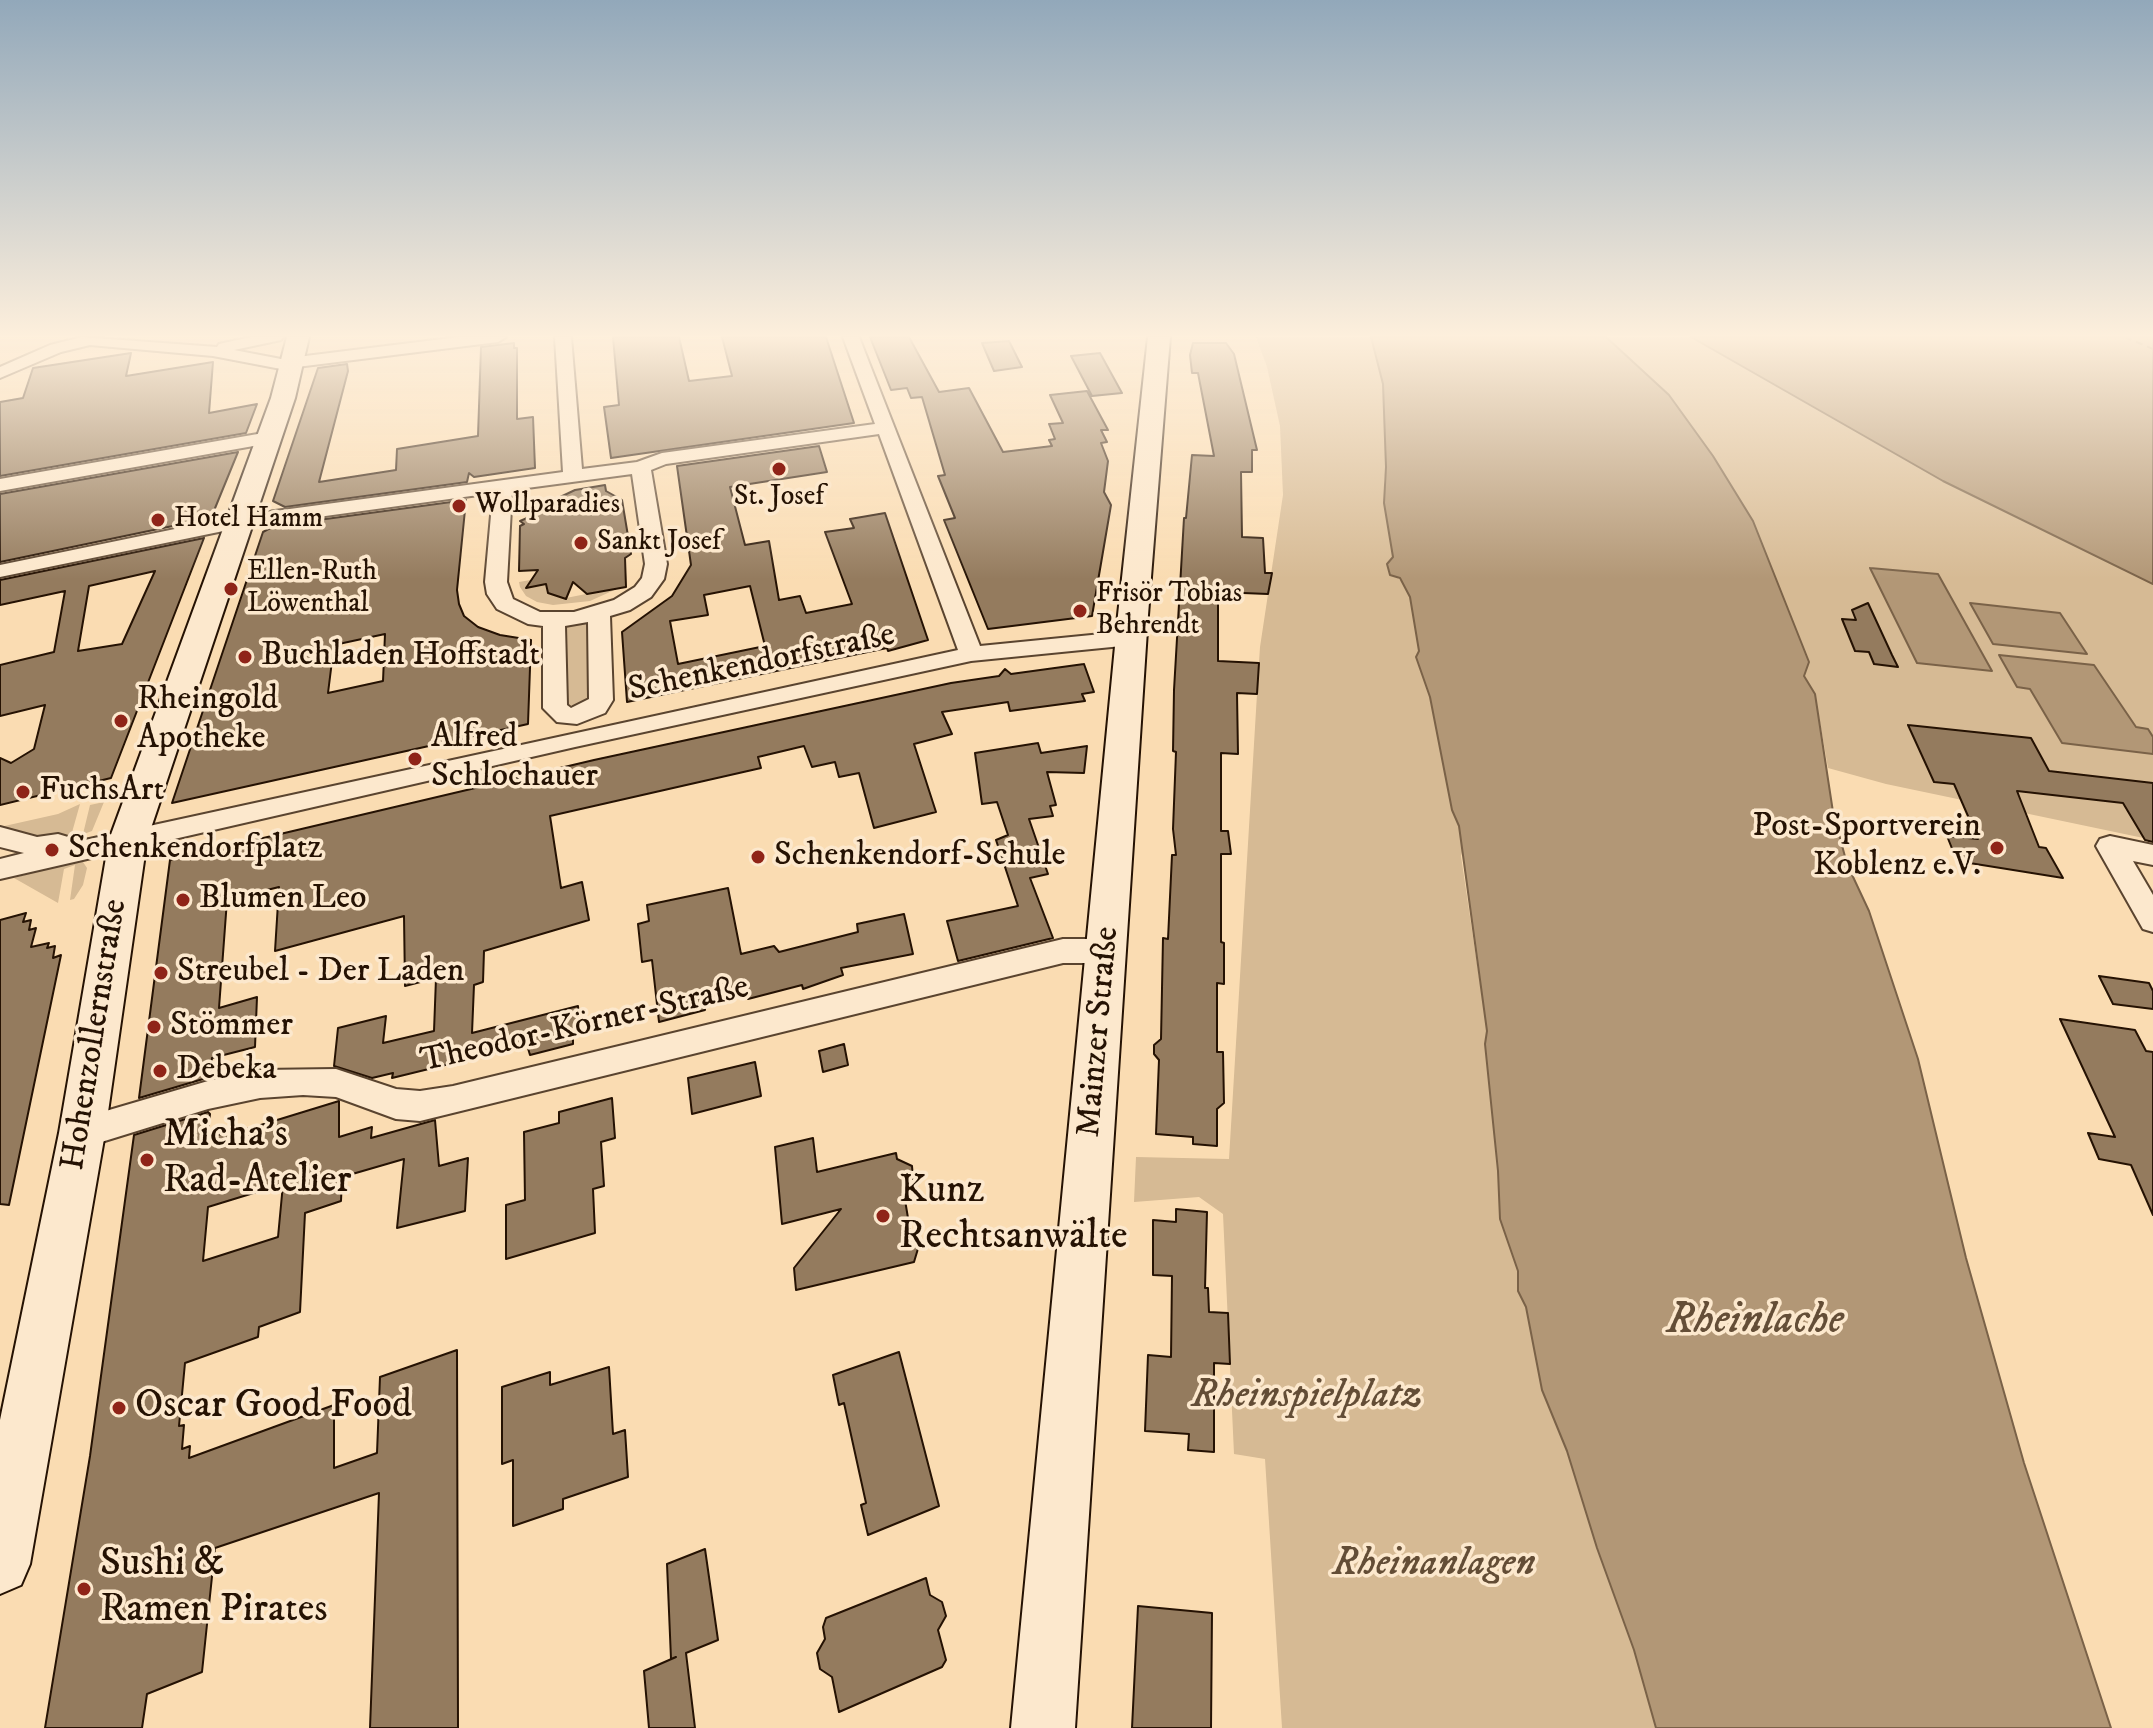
<!DOCTYPE html>
<html>
<head>
<meta charset="utf-8">
<style>
	body { margin:0 }
	canvas { display:block; background:#fadcb2 }
</style>
</head>
<body>
<canvas width="2153" height="1728"></canvas>
<script>
const g = document.querySelector('canvas').getContext('2d');
g.lineJoin = 'round';
function paint(path, color) { g.fillStyle = color; g.fill(path, 'evenodd'); }
const toPath = rows => new Path2D(rows.map(r => 'M' + r).join(''));
function stroke(path, color, width, dash) { g.strokeStyle = color; g.lineWidth = width; g.lineCap = dash ? 'butt' : 'round'; g.setLineDash(dash || []); g.stroke(path); }
function drawText(font, color, halo, rows, align = 'center') {
  g.font = font + ' "IM FELL DW Pica",serif'; g.lineWidth = 7; g.setLineDash([]); g.textBaseline = 'middle'; g.strokeStyle = halo; g.fillStyle = color; for (const [text, x, y, turn = 0] of rows) {
    g.save(); g.translate(x, y); g.rotate((+turn || 0) * Math.PI / 180); g.textAlign = isNaN(turn) ? turn : align; if (halo) g.strokeText(text, 0, 0); g.fillText(text, 0, 0); g.restore();
  }
}
paint(toPath([
	[1256,337,1371,337,1383,384,1386,467,1384,483,1394,557,1391,561,1395,575,1406,586,1410,597,1419,651,1416,657,1430,697,1452,810,1459,826,1463,848,1461,856,1487,1031,1485,1044,1498,1171,1500,1219,1518,1271,1518,1291,1526,1307,1542,1390,1567,1451,1597,1548,1634,1650,1656,1728,1282,1728,1265,1459,1234,1454,1223,1214,1199,1197,1134,1202,1136,1157,1229,1159,1257,694,1260,647,1283,495,1280,426,1267,367],
	[1606,337,1691,337,1943,481,2153,584,2153,840,1886,784,1828,768,1815,694,1804,676,1809,662,1753,521,1713,456,1669,395],
	[542,578,566,598,621,587,590,601,553,605,537,602,526,596,520,587,519,582],
	[585,622,590,625,591,698,577,706,570,705,566,703,564,629,569,625],
	[104,802,92,831,56,844,0,827,58,814,80,804,71,836,83,834,90,805],
	[76,861,83,862,87,868,83,885,74,899,70,900,75,865,64,869,58,903,14,878]
]), '#d6ba94');
const water = toPath([
	[1371,337,1606,337,1669,395,1713,456,1753,521,1809,662,1804,676,1815,694,1833,812,1847,864,1869,911,1918,1059,1966,1258,2024,1463,2111,1728,1656,1728,1634,1650,1597,1548,1567,1451,1542,1390,1526,1307,1518,1291,1518,1271,1500,1219,1498,1171,1485,1044,1487,1031,1459,826,1452,810,1430,697,1416,657,1419,651,1410,597,1400,578,1390,575,1387,564,1393,557,1384,503,1386,467,1383,384,1371,337],
	[1691,337,2153,337,2153,584,1943,481,1691,337],
	[1870,568,1938,574,1992,671,1917,663,1870,568],
	[1970,603,2060,613,2087,654,1993,644,1970,603],
	[1999,655,2094,665,2136,727,2148,729,2153,737,2153,754,2062,743,2030,689,2017,687,1999,655]
]);
paint(water, '#b29776');
stroke(water, '#7a6248', 2);
stroke(toPath([
	[2125,337,2153,349]
]), '#644e37', 2, [7, 5]);
const building = toPath([
	[613,337,679,337,689,381,732,376,722,337,826,337,854,423,611,458,604,407,619,405,613,337],
	[870,337,909,337,939,392,969,388,1003,452,1052,446,1049,440,1055,439,1049,424,1063,423,1050,395,1087,391,1108,430,1101,430,1107,442,1101,443,1108,461,1104,492,1111,505,1092,616,988,629,944,520,955,518,938,476,945,475,922,397,911,398,907,388,891,390,870,337],
	[1009,341,1022,367,994,371,982,343,1009,341],
	[514,343,514,348,517,348,517,419,533,417,535,468,474,477,469,473,467,482,285,507,273,501,318,368,347,364,348,371,319,482,396,470,397,449,478,436,481,347,514,343],
	[1193,343,1226,343,1234,354,1257,450,1252,450,1252,472,1241,472,1242,537,1263,538,1265,573,1272,573,1268,594,1218,592,1218,661,1259,663,1257,694,1237,693,1238,754,1221,753,1221,831,1228,831,1231,854,1221,854,1221,942,1224,943,1224,984,1217,983,1217,1052,1223,1052,1224,1103,1217,1109,1217,1146,1193,1144,1193,1137,1156,1134,1159,1060,1154,1054,1154,1045,1161,1039,1163,938,1168,939,1172,855,1176,855,1173,829,1176,752,1173,751,1174,690,1184,518,1186,518,1192,455,1214,456,1198,373,1192,373,1190,355,1193,343],
	[131,353,126,376,213,362,209,413,257,404,246,433,0,476,0,402,23,398,33,368,131,353],
	[1100,353,1122,393,1092,396,1071,356,1100,353],
	[819,446,827,472,730,487,745,545,769,541,779,600,800,596,806,613,852,604,825,532,854,528,850,519,885,513,928,640,888,651,887,648,627,702,622,632,672,596,691,565,677,466,819,446],
	[750,586,765,646,678,664,670,621,708,615,704,595,750,586],
	[238,452,211,518,0,562,0,494,238,452],
	[605,485,606,491,622,500,631,554,625,558,626,587,587,594,573,582,566,599,548,593,546,584,526,588,538,570,519,571,520,526,524,524,520,521,539,513,539,507,575,490,605,485],
	[466,500,457,590,459,604,464,616,478,627,500,635,531,640,528,724,172,803,263,532,274,526,466,500],
	[385,634,383,681,328,693,334,645,385,634],
	[204,538,111,778,0,805,0,758,11,763,34,749,45,705,0,716,0,665,54,652,65,591,0,605,0,580,204,538],
	[155,571,122,644,78,651,89,586,155,571],
	[1868,603,1892,655,1898,667,1874,664,1869,652,1855,651,1842,619,1856,620,1852,610,1868,603],
	[1084,664,1094,692,1082,694,1085,701,1010,711,1008,702,942,712,952,734,914,744,936,812,874,828,859,773,839,777,835,762,812,767,804,746,758,757,761,768,550,816,561,888,582,882,589,920,484,951,483,982,474,985,472,1033,578,1006,580,1031,573,1033,573,1044,530,1055,527,1045,392,1078,393,1073,372,1078,334,1066,338,1028,386,1016,383,1043,434,1031,436,978,405,986,404,916,275,951,279,887,227,900,219,1008,257,997,255,1047,212,1058,210,1077,139,1098,170,860,594,760,951,683,999,676,1005,669,1011,674,1084,664],
	[1908,725,2031,738,2049,771,2153,783,2153,842,2145,840,2123,803,2017,791,2039,847,2046,848,2063,878,1957,861,1947,836,1978,839,1954,784,1934,782,1908,725],
	[1038,743,1041,753,1087,746,1084,773,1047,772,1056,805,1050,806,1053,816,1029,819,1048,874,1030,878,1053,938,958,961,947,921,1018,906,996,840,1008,835,997,802,982,804,975,753,1038,743],
	[728,888,741,954,774,946,779,952,858,932,857,924,904,914,913,954,841,968,843,975,803,989,802,985,748,999,746,992,704,1003,705,1010,659,1022,652,960,642,962,638,924,649,921,647,905,728,888],
	[26,913,23,922,31,920,29,930,36,928,31,947,49,943,47,948,55,946,53,958,61,955,9,1205,0,1204,0,920,26,913],
	[2099,976,2149,983,2153,991,2153,1009,2113,1004,2099,976],
	[2060,1019,2135,1030,2146,1051,2153,1052,2153,1215,2131,1165,2099,1159,2088,1133,2115,1137,2060,1019],
	[844,1044,848,1065,823,1072,819,1051,844,1044],
	[755,1062,761,1096,692,1114,688,1078,755,1062],
	[612,1098,615,1138,601,1142,604,1186,593,1189,595,1233,506,1259,506,1205,525,1200,524,1132,559,1123,559,1112,612,1098],
	[339,1101,339,1137,372,1127,371,1138,435,1120,439,1166,468,1158,465,1211,397,1228,404,1159,342,1177,341,1201,305,1213,300,1312,259,1327,258,1337,185,1363,179,1426,184,1425,182,1449,190,1446,189,1458,334,1405,334,1468,377,1453,380,1377,457,1350,458,1728,370,1728,379,1493,215,1548,202,1672,147,1694,142,1728,45,1728,90,1456,134,1135,208,1112,210,1114,207,1137,251,1128,339,1101],
	[283,1184,278,1237,203,1261,208,1207,283,1184],
	[813,1138,817,1172,896,1153,897,1159,912,1166,913,1178,903,1188,910,1230,920,1242,914,1262,796,1290,794,1268,841,1209,782,1224,775,1147,813,1138],
	[1176,1209,1207,1212,1205,1288,1208,1288,1209,1312,1228,1313,1230,1364,1214,1363,1214,1452,1188,1450,1189,1434,1145,1431,1148,1355,1171,1357,1172,1276,1153,1275,1153,1220,1176,1222,1176,1209],
	[899,1352,939,1506,868,1535,861,1505,866,1503,844,1403,839,1405,833,1375,899,1352],
	[609,1367,613,1434,625,1430,628,1477,563,1499,563,1509,513,1526,513,1460,502,1464,502,1387,550,1372,550,1385,609,1367],
	[705,1549,718,1640,686,1653,695,1728,649,1728,644,1671,676,1657,671,1659,667,1564,705,1549],
	[926,1578,930,1595,942,1602,946,1616,938,1630,946,1660,942,1667,839,1712,832,1677,820,1669,817,1653,825,1639,823,1627,826,1618,926,1578],
	[1138,1606,1212,1613,1211,1728,1132,1728,1138,1606]
]);
paint(building, '#947b5e');
stroke(building, '#251203', 2);
const street = toPath([
	[82,337,217,347,219,344,251,337,283,337,281,340,234,350,281,359,459,337,506,337,498,342,281,369,213,356,90,345,61,352,0,378,0,367,50,345,82,337],
	[555,337,571,337,582,469,637,462,662,453,875,424,843,337,859,337,980,646,1132,631,1140,633,1143,638,1140,643,1132,645,971,661,575,747,0,879,0,859,24,853,0,847,0,827,37,837,58,834,68,837,71,843,958,650,879,434,666,464,651,470,667,564,664,579,651,597,630,610,610,616,613,700,605,713,577,724,557,722,543,708,543,626,528,624,497,609,487,594,485,582,493,493,238,528,0,577,0,565,238,516,563,472,555,337],
	[632,474,645,564,642,578,635,587,614,600,574,612,540,612,513,599,507,582,512,490,632,474],
	[588,622,589,699,571,708,567,705,565,626,588,622],
	[269,432,278,438,276,442,0,491,0,479,269,432],
	[2110,836,2153,845,2153,865,2133,861,2153,895,2153,932,2143,929,2096,846,2100,839,2110,836],
	[1063,939,1107,939,1118,943,1122,951,1118,959,1107,963,1063,963,420,1121,396,1119,336,1097,303,1095,260,1098,208,1109,82,1148,70,1144,65,1133,70,1122,82,1118,208,1081,260,1070,336,1069,396,1089,420,1091,453,1086,1063,939]
]);
const secondary = toPath([
	[287,337,309,337,295,398,147,840,105,1133,30,1564,21,1585,0,1594,0,1420,59,1133,109,840,271,398,287,337],
	[1148,337,1170,337,1148,615,1075,1728,1011,1728,1118,615,1148,337]
]);
stroke(street, '#5a442f', 4);
stroke(secondary, '#251203', 4);
paint(street, '#fce8cd');
paint(secondary, '#fce8cd');
const sky = g.createLinearGradient(0, 0, 0, 579);
sky.addColorStop(0, '#92a8ba');
sky.addColorStop(0.58, '#fdefdc');
sky.addColorStop(1, '#fdefdc00');
g.fillStyle = sky;
g.fillRect(0, 0, 2153, 579);
for (const [x, y, r, color] of [
	[779,469,8,"#8f2418"],
	[459,506,8,"#8f2418"],
	[158,520,8,"#8f2418"],
	[581,543,8,"#8f2418"],
	[231,589,8,"#8f2418"],
	[1080,611,8,"#8f2418"],
	[245,657,8,"#8f2418"],
	[121,721,8,"#8f2418"],
	[415,759,8,"#8f2418"],
	[23,792,8,"#8f2418"],
	[1997,848,8,"#8f2418"],
	[52,850,8,"#8f2418"],
	[758,857,8,"#8f2418"],
	[183,900,8,"#8f2418"],
	[161,973,8,"#8f2418"],
	[154,1027,8,"#8f2418"],
	[160,1071,8,"#8f2418"],
	[147,1160,8,"#8f2418"],
	[883,1216,8,"#8f2418"],
	[119,1408,8,"#8f2418"],
	[84,1589,8,"#8f2418"]
]) { const dot = new Path2D(); dot.arc(x, y, r, 0, 2 * Math.PI); g.fillStyle = color; g.fill(dot); stroke(dot, '#fce8cd', 3); }
drawText('28px', '#251203', '#fce8cd', [
	["St. Josef",779,498,"center"],
	["Wollparadies",475,506],
	["Hotel Hamm",174,520],
	["Sankt Josef",597,543],
	["Ellen-Ruth",247,573],
	["Löwenthal",247,605],
	["Frisör Tobias",1096,595],
	["Behrendt",1096,627]
], 'left');
drawText('34px', '#251203', '#fce8cd', [
	["Buchladen Hoffstadt",261,657],
	["Rheingold",137,701],
	["Apotheke",137,740],
	["Alfred",431,739],
	["Schlochauer",431,778],
	["FuchsArt",39,792],
	["Post-Sportverein",1981,828,"right"],
	["Koblenz e.V.",1981,867,"right"],
	["Schenkendorfplatz",68,850],
	["Schenkendorf-Schule",774,857],
	["Blumen Leo",199,900],
	["Streubel - Der Laden",177,973],
	["Stömmer",170,1027],
	["Debeka",176,1071]
], 'left');
drawText('34px', '#251203', '#fce8cd', [
	["Schenkendorfstraße",762,664,-12],
	["Theodor-Körner-Straße",585,1026,-13],
	["Mainzer Straße",1100,1032,-85],
	["Hohenzollernstraße",96,1035,-81]
]);
drawText('40px', '#251203', '#fce8cd', [
	["Micha's",163,1137],
	["Rad-Atelier",163,1183],
	["Kunz",899,1193],
	["Rechtsanwälte",899,1239],
	["Oscar Good Food",135,1408],
	["Sushi &",100,1566],
	["Ramen Pirates",100,1612]
], 'left');
drawText('italic 40px', '#634d36', '#fce8cd', [
	["Rheinspielplatz",1307,1398],
	["Rheinanlagen",1434,1566]
]);
drawText('italic 44px', '#644e37', '#fce8cd', [
	["Rheinlache",1755,1323]
]);
</script>
</body>
</html>
